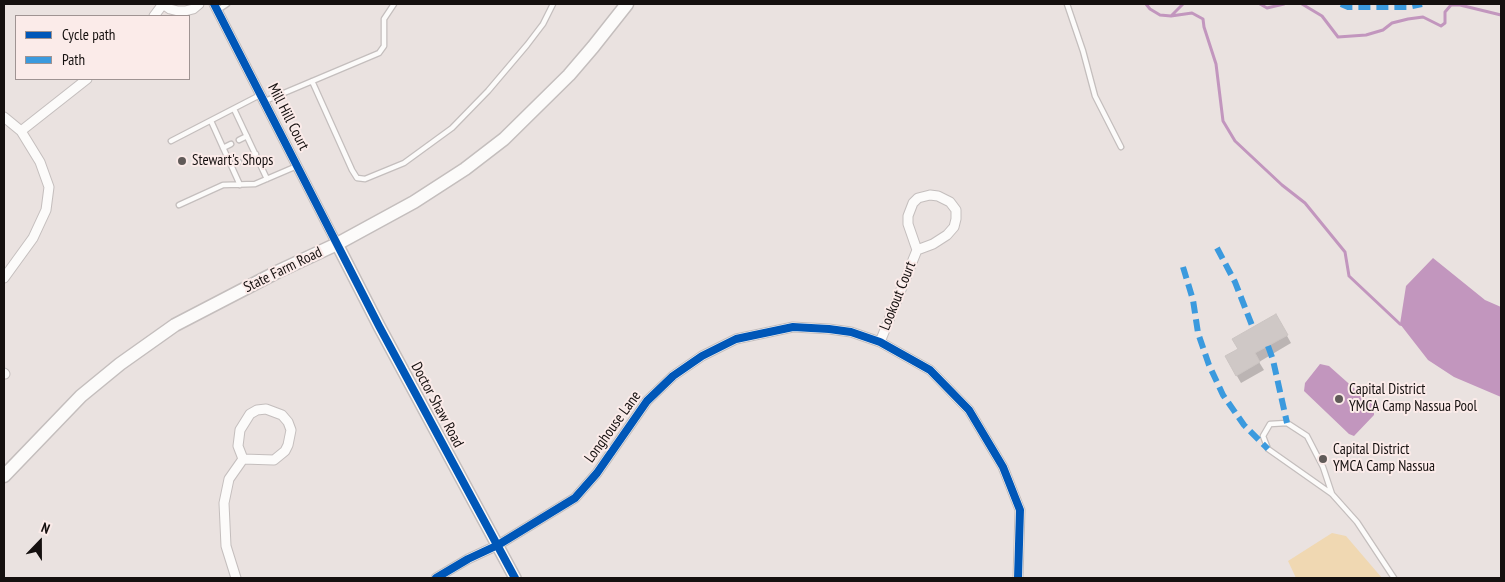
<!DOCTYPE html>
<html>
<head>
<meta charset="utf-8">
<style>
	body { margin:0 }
	#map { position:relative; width:1505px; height:582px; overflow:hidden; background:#eae2e0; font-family:"PT Sans Narrow",sans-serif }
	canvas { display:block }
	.frame { position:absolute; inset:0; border:5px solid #15100f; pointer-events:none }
	.legend { position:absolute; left:15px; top:15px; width:175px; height:65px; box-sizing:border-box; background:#fbebe9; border:1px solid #9f9392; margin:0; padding:6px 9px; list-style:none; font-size:15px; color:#15100f }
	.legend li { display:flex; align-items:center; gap:10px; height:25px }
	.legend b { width:25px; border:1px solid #9f9392 }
	.north { position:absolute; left:15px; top:517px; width:50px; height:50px; -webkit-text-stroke:4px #fbebe9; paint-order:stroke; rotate:22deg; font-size:14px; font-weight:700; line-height:20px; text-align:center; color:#15100f }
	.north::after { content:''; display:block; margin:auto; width:18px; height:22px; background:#15100f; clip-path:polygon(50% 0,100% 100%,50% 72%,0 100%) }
</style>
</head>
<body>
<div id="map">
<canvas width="1505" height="582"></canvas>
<div class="frame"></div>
<ul class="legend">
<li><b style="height:6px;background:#0057b8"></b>Cycle path</li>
<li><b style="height:6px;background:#3b9ade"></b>Path</li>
</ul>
<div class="north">N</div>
</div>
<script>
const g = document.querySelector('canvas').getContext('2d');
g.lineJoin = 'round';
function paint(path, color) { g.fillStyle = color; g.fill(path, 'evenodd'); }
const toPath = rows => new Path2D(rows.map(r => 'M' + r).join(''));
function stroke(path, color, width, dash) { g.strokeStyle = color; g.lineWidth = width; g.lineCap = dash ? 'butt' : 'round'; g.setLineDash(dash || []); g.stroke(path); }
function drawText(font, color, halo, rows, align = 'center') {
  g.font = font + ' "PT Sans Narrow",sans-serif'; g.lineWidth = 4; g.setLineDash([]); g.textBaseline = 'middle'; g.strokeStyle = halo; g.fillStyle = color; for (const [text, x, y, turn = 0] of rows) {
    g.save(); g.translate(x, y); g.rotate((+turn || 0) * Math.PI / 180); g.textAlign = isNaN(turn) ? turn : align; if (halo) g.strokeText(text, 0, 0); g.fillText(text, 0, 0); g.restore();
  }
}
paint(toPath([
	[1332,533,1346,536,1382,578,1296,578,1288,561]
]), '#f0d8b2');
paint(toPath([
	[1433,258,1485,300,1501,307,1501,397,1454,377,1428,360,1400,324,1406,286],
	[1320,364,1329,366,1374,406,1374,415,1354,436,1349,434,1304,391,1305,383]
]), '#c296be');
paint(toPath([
	[1276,316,1291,343,1259,362,1264,370,1241,383,1226,357,1239,350]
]), '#0003');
stroke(toPath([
	[1146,4,1150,9,1160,15,1171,16,1183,4],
	[1260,4,1267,8,1284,4],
	[1302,4,1322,16,1338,37,1366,35,1383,30,1392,23,1408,19,1423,17,1441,26,1445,23,1445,12,1451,5,1460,5,1501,15],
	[1171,16,1192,13,1203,19,1204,27,1216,64,1223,121,1235,141,1282,185,1305,203,1345,252,1349,276,1400,324,1404,325]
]), '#c296be', 3);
const building = toPath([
	[1276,314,1288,335,1255,353,1260,362,1236,376,1225,356,1238,349,1232,339,1276,314]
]);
paint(building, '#cfc8c6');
stroke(building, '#cbc4c2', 1);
const service = toPath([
	[1067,4,1083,51,1095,96,1121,147],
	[218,10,227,4],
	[312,81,352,170,357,178,365,179,404,163,452,128,488,91,527,45,543,24,553,4],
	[265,101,379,53,384,46,384,19,394,4],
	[234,109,267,179],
	[211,121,240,185],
	[239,140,247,136],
	[171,141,260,95],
	[223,148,231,144],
	[248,158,256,154],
	[231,165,239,162],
	[179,205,223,185,255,184,297,166],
	[1332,494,1323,467,1307,436,1287,423,1270,424,1263,436,1268,449,1332,494,1357,522,1394,578]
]);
const minor = toPath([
	[163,4,170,9,178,11,185,11,193,9,199,4],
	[214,4,337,244],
	[154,16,163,4],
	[4,117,21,131,40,162,49,187,46,210,33,238,4,278],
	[21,131,87,79],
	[930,195,938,196,950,202,956,210,956,219,954,227,947,235,933,244,917,250,908,224,908,216,913,203,918,198,930,195],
	[880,342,917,250],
	[4,373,5,374],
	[266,409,282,415,288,422,291,430,288,445,285,451,274,460,243,459,238,446,240,430,250,414,257,410,266,409],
	[236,578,226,546,224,503,229,479,243,459],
	[436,578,468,559,498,545,575,498,597,473,647,401,673,376,702,356,736,339,793,327,829,329,851,332,880,342,930,370,969,410,1003,467,1020,510,1018,578]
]);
const tertiary = toPath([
	[337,244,379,326,515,578]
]);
const secondary = toPath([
	[4,476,81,396,120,364,175,325,277,272,337,244,414,202,465,169,504,139,569,75,593,47,627,4]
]);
stroke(service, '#c4bebd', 7);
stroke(minor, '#c4bebd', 11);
stroke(tertiary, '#c4bebd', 14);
stroke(secondary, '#c4bebd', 15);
stroke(service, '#fcfbfa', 4.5);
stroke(minor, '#fcfbfa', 9);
stroke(tertiary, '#fcfbfa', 11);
stroke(secondary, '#fcfbfa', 12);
stroke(toPath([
	[1341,4,1348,7,1407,7,1422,4],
	[1217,248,1235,282,1253,328],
	[1183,267,1193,300,1198,333,1209,365,1223,395,1244,425,1268,449],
	[1268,346,1273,360,1287,423]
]), '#3b9ade', 6, [12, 6]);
stroke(toPath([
	[214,4,379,326,515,578],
	[436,578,468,559,498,545,575,498,597,473,647,401,673,376,702,356,736,339,793,327,829,329,851,332,880,342,930,370,969,410,1003,467,1020,510,1018,578]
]), '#0057b8', 8);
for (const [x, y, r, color] of [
	[182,161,5,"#605a58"],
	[1339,399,5,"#605a58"],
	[1323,459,5,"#605a58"]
]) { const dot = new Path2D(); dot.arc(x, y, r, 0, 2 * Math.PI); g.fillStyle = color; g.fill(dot); stroke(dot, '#fbebe9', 2); }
drawText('15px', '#15100f', '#fbebe9', [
	["Mill Hill Court",288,117,63],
	["State Farm Road",283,270,-26],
	["Lookout Court",898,296,-68],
	["Doctor Shaw Road",437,405,62],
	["Longhouse Lane",613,427,-54]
]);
drawText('15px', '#15100f', '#fbebe9', [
	["Stewart's Shops",192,161],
	["Capital District",1349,390],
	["YMCA Camp Nassua Pool",1349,407],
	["Capital District",1333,450],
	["YMCA Camp Nassua",1333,467]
], 'left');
</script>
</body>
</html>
